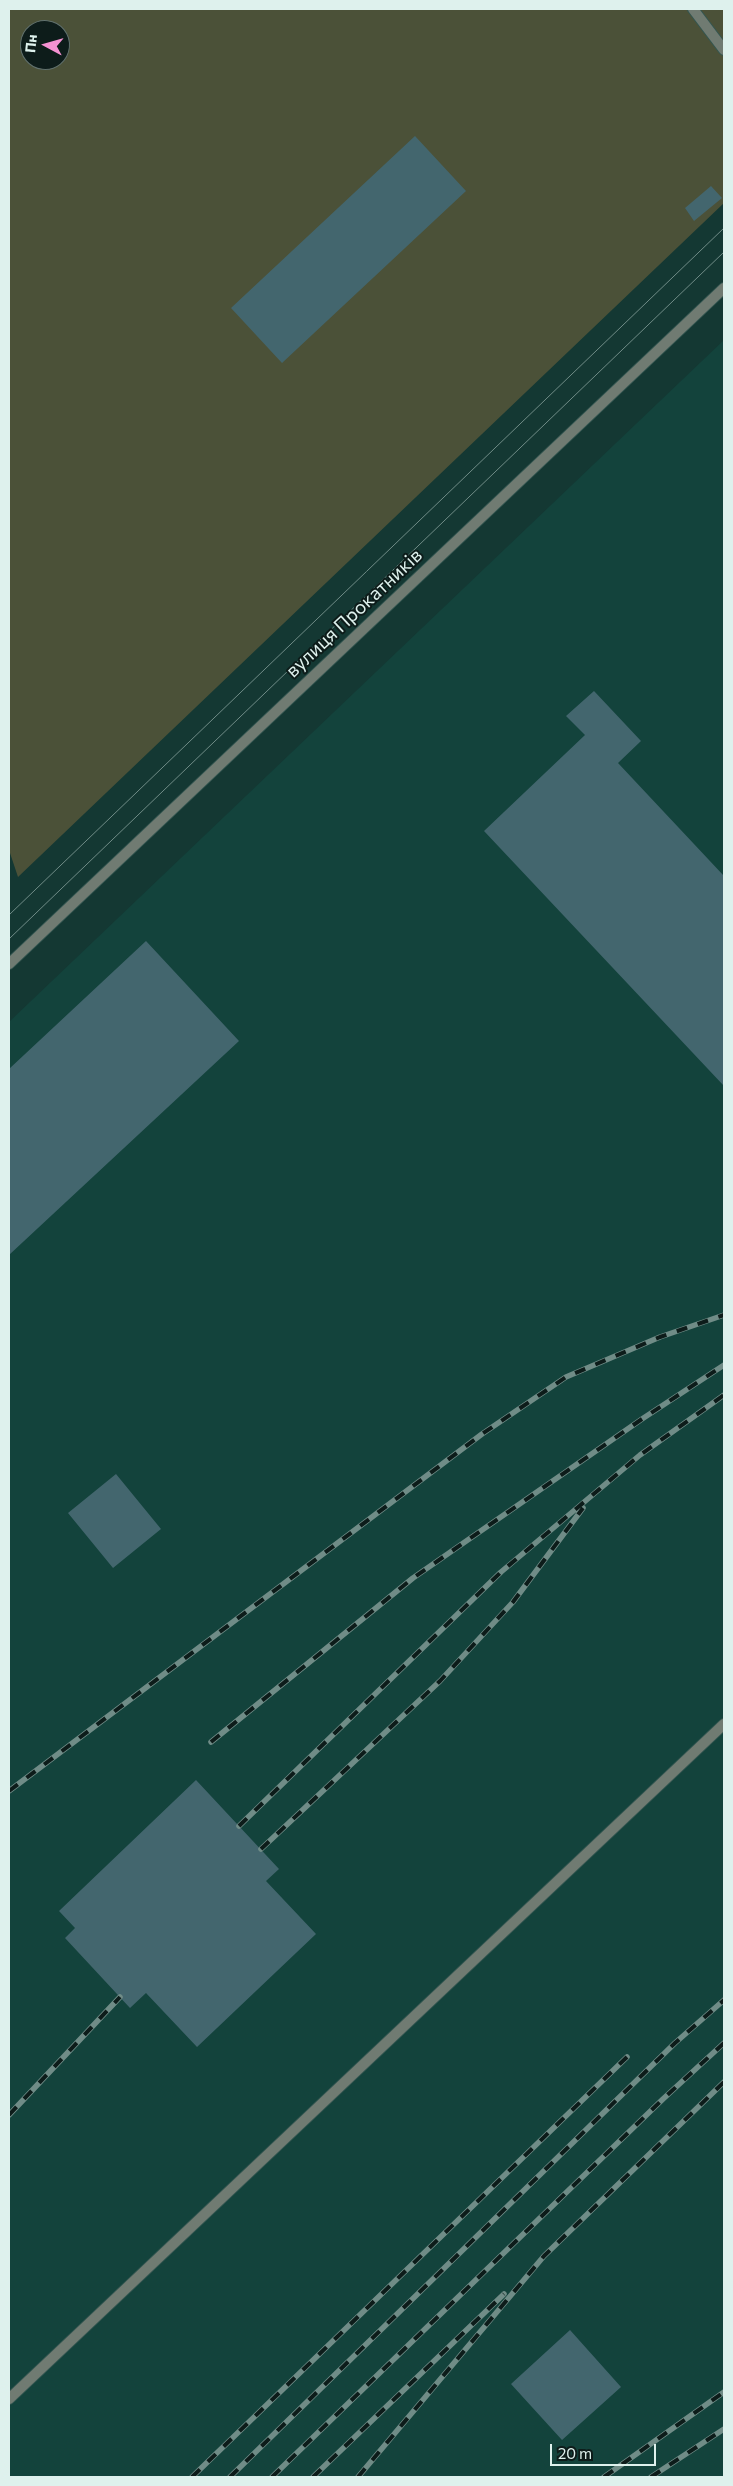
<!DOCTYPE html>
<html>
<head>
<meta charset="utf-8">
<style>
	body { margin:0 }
	#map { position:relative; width:733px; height:2486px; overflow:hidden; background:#143833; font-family:Commissioner,sans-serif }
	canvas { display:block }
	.frame { position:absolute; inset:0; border:10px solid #def1ed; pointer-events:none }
	.north { position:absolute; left:20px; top:20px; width:50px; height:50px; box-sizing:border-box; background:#0d1c1a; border:1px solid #61716e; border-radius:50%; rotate:276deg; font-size:14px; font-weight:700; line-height:20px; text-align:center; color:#def1ed }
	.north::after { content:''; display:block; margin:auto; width:18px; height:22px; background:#f591d2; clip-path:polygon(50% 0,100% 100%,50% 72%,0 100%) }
	.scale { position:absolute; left:550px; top:2444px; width:106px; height:22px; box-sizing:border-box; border:2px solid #def1ed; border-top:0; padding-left:6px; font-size:15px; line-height:18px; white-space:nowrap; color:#def1ed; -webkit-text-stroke:4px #0d1c1a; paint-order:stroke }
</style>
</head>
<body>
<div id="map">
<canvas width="733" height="2486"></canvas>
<div class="frame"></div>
<div class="north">Пн</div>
<div class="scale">20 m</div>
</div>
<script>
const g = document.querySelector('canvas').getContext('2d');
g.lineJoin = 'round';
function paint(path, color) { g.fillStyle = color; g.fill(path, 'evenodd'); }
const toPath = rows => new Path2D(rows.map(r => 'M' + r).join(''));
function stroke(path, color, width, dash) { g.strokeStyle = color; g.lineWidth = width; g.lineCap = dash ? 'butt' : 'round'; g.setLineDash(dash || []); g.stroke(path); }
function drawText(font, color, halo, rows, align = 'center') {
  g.font = font + ' Commissioner,sans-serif'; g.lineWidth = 4; g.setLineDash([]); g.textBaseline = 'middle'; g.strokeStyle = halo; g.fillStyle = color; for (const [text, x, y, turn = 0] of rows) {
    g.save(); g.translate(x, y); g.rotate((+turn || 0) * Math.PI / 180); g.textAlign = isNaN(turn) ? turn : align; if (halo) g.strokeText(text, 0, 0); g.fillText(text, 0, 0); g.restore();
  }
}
paint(toPath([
	[724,340,724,2477,9,2477,9,1022]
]), '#13433c');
paint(toPath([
	[9,9,724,9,724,203,18,877,9,850],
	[30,30,60,30,60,60,30,60]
]), '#4b5138');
paint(toPath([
	[415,136,466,191,282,363,231,308],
	[711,186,722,198,694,221,685,208],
	[594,691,641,741,618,763,724,876,724,1086,484,831,585,735,566,716],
	[146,941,239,1041,9,1255,9,1069],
	[116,1474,161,1529,113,1568,68,1513],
	[196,1780,279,1869,266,1881,316,1934,197,2047,146,1993,130,2008,65,1938,75,1928,59,1911],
	[570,2330,621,2387,562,2440,511,2384]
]), '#43666e');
const lane = toPath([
	[693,9,724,50],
	[9,2399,724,1724]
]);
const street = toPath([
	[9,964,724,288]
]);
stroke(lane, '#345651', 12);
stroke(street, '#345651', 12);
stroke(lane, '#707b72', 10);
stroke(street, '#707b72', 10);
stroke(toPath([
	[9,915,724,228],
	[9,939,724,252]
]), '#708c87', 1);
const rail = toPath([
	[211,1742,413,1578,642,1419,724,1365],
	[9,1791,482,1434,566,1377,660,1337,724,1315],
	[239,1826,501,1572,640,1455,724,1395],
	[261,1849,440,1681,513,1602,583,1508],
	[9,2115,120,1997],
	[192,2477,627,2057],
	[230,2477,675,2043,724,2000],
	[272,2477,663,2099,724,2043],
	[313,2477,504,2294],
	[358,2477,544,2256,724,2082],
	[604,2477,724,2392],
	[651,2477,724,2429]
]);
stroke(rail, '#708c87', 5.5);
stroke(rail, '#0d1c1a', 4, [11]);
drawText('19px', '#def1ed', '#0d1c1a', [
	["вулиця Прокатників",354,613,-43]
]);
</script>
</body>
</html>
